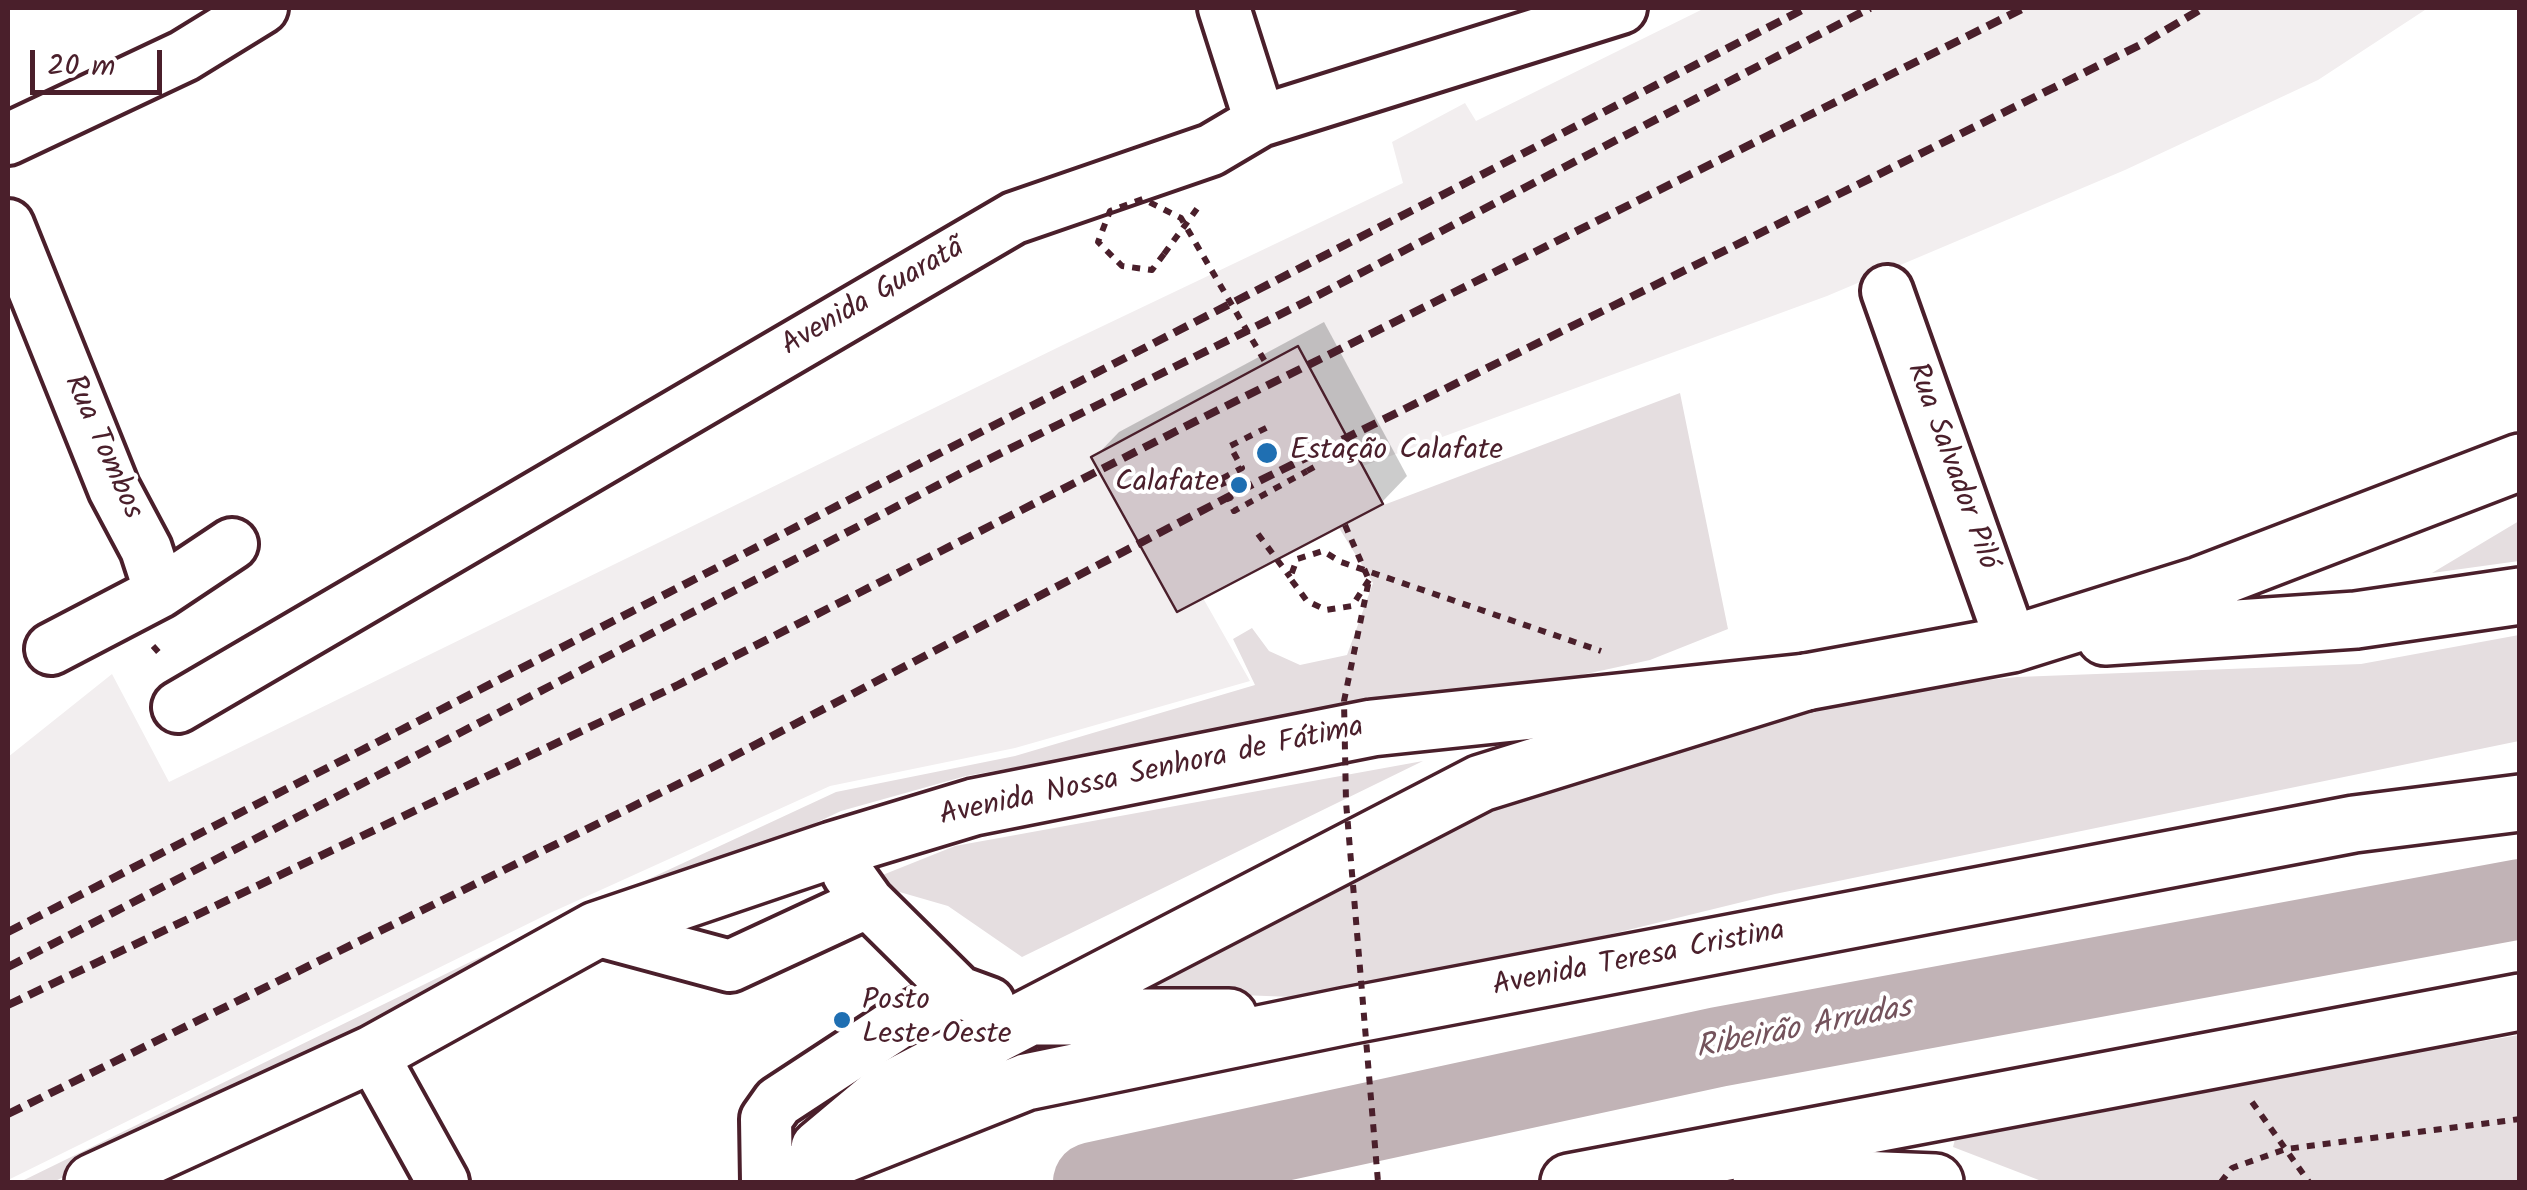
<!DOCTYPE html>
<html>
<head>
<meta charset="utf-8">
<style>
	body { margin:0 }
	#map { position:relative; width:2527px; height:1190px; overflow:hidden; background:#fff; font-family:Kalam,sans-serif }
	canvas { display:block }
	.frame { position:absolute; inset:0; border:10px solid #4a1f2b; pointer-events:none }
	.scale { position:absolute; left:30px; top:50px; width:132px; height:45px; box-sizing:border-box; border:5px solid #4a1f2b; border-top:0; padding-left:12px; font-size:30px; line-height:35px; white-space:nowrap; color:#4a1f2b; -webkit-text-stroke:8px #fff; paint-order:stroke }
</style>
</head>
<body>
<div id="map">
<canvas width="2527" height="1190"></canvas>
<div class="frame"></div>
<div class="scale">20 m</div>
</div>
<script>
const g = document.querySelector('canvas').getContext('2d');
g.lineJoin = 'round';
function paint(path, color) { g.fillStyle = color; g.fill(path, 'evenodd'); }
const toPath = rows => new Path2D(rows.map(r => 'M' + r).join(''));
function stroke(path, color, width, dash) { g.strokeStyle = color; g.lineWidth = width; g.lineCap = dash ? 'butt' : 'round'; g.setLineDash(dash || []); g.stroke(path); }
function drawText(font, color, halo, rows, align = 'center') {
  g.font = font + ' Kalam,sans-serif'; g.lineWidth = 8; g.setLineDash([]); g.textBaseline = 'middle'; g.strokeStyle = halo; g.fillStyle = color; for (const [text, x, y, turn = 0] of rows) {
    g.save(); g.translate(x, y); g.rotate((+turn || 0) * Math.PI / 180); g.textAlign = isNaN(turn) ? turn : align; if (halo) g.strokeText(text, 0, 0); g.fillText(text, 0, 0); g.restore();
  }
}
paint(toPath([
	[1705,8,2428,8,2318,80,2125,170,1827,296,1363,466,1383,504,1203,598,1250,681,1015,748,830,786,550,913,8,1180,8,757,112,674,169,782,1065,344,1403,183,1392,142,1465,103,1476,121]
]), '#f2eeef');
paint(toPath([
	[1680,393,1728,629,1650,660,1467,700,1306,717,966,776,841,811,53,1182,20,1182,468,963,836,792,1015,756,1255,685,1233,639,1252,628,1269,651,1300,665,1347,655,1373,583,1336,523],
	[2519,521,2519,561,2432,573],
	[2519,635,2519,741,1775,894,1346,999,1134,991,1482,800,1807,699,2017,677,2361,664],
	[1423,761,1022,957,948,906,865,882,955,846],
	[2519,1035,2519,1182,2044,1182,1953,1147,1957,1132,2080,1117,2263,1078]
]), '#e5dee0');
paint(toPath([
	[1324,322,1407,476,1382,502,1094,458,1119,432]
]), '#0003');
stroke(toPath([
	[1093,1182,1718,1047,2520,899]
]), '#c1b3b6', 80);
const building = toPath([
	[1298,346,1383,504,1177,612,1091,457,1298,346]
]);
paint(building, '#d2c7cb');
stroke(building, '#4a1f2b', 2.5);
const minor = toPath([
	[1224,8,1260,121],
	[8,139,184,56,262,8],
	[8,225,114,489,146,549,160,592,232,544],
	[1887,291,2012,644],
	[51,649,160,592],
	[178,707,1014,218,1211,150,1260,121,1621,8],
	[848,874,868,902,959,992,989,1003],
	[596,930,730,966,868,902],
	[372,1054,443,1182],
	[767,1182,766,1119,778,1102,897,1024,959,992]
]);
const major = toPath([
	[2105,637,2356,620,2520,596],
	[93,1182,372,1054,596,930,832,850,974,807,1372,728,1806,682,2012,644,2200,585,2520,462],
	[1761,1182,1833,1178,1935,1182]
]);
const highway = toPath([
	[1035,1017,1229,1017],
	[819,1148,887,1091,1481,783,1806,682],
	[775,1182,1026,1082,1347,1016,2354,824,2520,803],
	[1569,1182,2520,1002]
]);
stroke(minor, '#4a1f2b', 58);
stroke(major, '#4a1f2b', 62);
stroke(highway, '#4a1f2b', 62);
stroke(toPath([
	[1164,254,1199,206],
	[1307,471,1316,466],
	[1144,488,1181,471,1190,490,1221,479,1242,468,1230,446,1268,427],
	[1258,534,1290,577],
	[1369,580,1352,606,1326,610,1307,601,1290,578,1297,559,1323,551,1341,562,1601,651],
	[153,646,162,656],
	[2252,1102,2309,1182],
	[2221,1182,2232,1168,2286,1149,2520,1119]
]), '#4a1f2b', 6, [8, 8]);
stroke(minor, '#fff', 50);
stroke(major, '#fff', 55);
stroke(highway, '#fff', 55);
stroke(toPath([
	[8,932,1806,8],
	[8,967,969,469,1309,300,1870,8],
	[8,1005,678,685,1204,417,2024,8],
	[8,1114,711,768,1247,487,2142,44,2203,8]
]), '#4a1f2b', 8, [15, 8]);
stroke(toPath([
	[1164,254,1152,270,1122,266,1098,242,1110,211,1143,199,1181,218,1267,365],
	[1221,479,1234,511,1307,471],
	[1345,525,1369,580,1344,701,1346,802,1378,1182]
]), '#4a1f2b', 6, [8, 8]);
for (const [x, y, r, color] of [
	[1267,453,12,"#1f6fb2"],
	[1239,485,10,"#1f6fb2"],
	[842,1020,10,"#1f6fb2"]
]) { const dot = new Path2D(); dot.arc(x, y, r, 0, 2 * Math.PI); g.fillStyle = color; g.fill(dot); stroke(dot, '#fff', 4); }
drawText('30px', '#4a1f2b', '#fff', [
	["Avenida Guaratã",874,299,-30],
	["Rua Tombos",101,448,66],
	["Rua Salvador Piló",1950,467,70],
	["Avenida Nossa Senhora de Fátima",1152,774,-12],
	["Avenida Teresa Cristina",1639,961,-11]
]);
drawText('30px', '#4a1f2b', '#fff', [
	["Estação Calafate",1290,453],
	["Calafate",1219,485,"right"],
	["Posto",862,1003],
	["Leste Oeste",862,1037]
], 'left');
drawText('italic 32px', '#74535c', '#fff', [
	["Ribeirão Arrudas",1804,1031,-11]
]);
</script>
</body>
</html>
